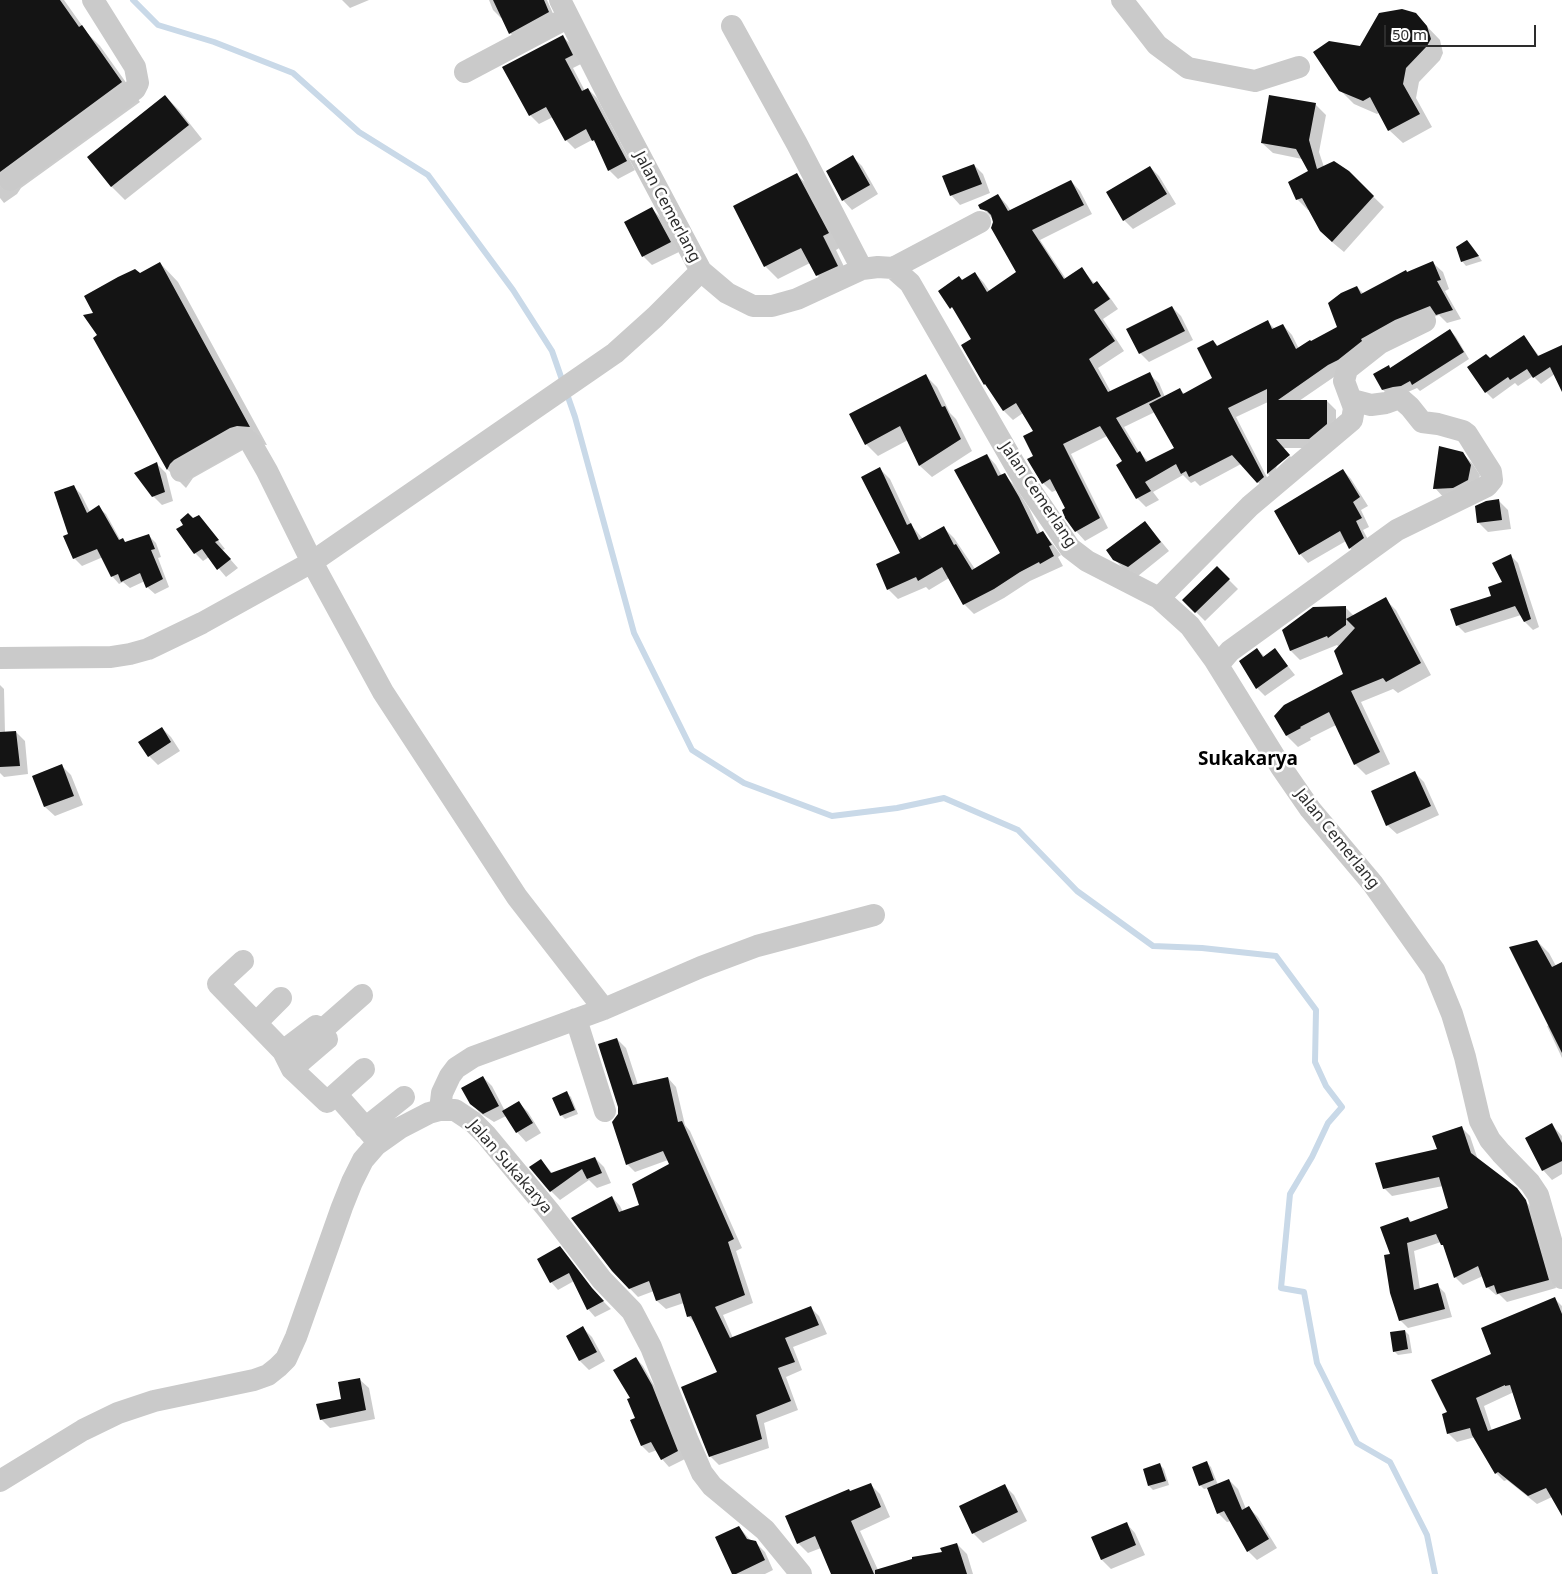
<!DOCTYPE html>
<html>
<head>
<meta charset="utf-8">
<style>
	body { margin:0 }
	#map { position:relative; width:1562px; height:1574px; overflow:hidden; background:#fff; font-family:"Noto Sans",sans-serif }
	canvas { display:block }
	.scale { position:absolute; left:1384px; top:25px; width:152px; height:22px; box-sizing:border-box; border:2px solid #2d2d2d; border-top:0; padding-left:6px; font-size:15px; line-height:18px; white-space:nowrap; color:#2d2d2d; -webkit-text-stroke:4px #fff; paint-order:stroke }
</style>
</head>
<body>
<div id="map">
<canvas width="1562" height="1574"></canvas>
<div class="scale">50 m</div>
</div>
<script>
const g = document.querySelector('canvas').getContext('2d');
g.lineJoin = 'round';
function paint(path, color) { g.fillStyle = color; g.fill(path, 'evenodd'); }
const toPath = rows => new Path2D(rows.map(r => 'M' + r).join(''));
function stroke(path, color, width, dash) { g.strokeStyle = color; g.lineWidth = width; g.lineCap = dash ? 'butt' : 'round'; g.setLineDash(dash || []); g.stroke(path); }
function drawText(font, color, halo, rows, align = 'center') {
  g.font = font + ' "Noto Sans",sans-serif'; g.lineWidth = 5; g.setLineDash([]); g.textBaseline = 'middle'; g.strokeStyle = halo; g.fillStyle = color; for (const [text, x, y, turn = 0] of rows) {
    g.save(); g.translate(x, y); g.rotate((+turn || 0) * Math.PI / 180); g.textAlign = isNaN(turn) ? turn : align; if (halo) g.strokeText(text, 0, 0); g.fillText(text, 0, 0); g.restore();
  }
}
paint(toPath([
	[0,0,64,0,88,34,100,46,140,102,21,188,17,194,4,203,0,198],
	[342,0,369,0,350,8],
	[489,0,547,0,556,20,518,41,510,33,502,17,501,18,493,10],
	[1415,14,1440,40,1443,53,1440,60,1419,82,1416,98,1432,127,1403,143,1389,130,1380,112,1377,114,1354,104,1340,90,1361,47],
	[563,37,572,45,581,64,573,68,585,91,588,89,597,98,635,170,618,179,609,170,597,144,592,140,575,149,566,140,553,117,539,124,530,115],
	[165,96,179,110,202,139,125,200,111,186],
	[1315,104,1326,115,1319,152,1324,167,1348,172,1384,207,1344,252,1332,242,1310,209,1308,210,1297,199,1310,172,1302,159,1273,153,1262,143],
	[853,157,862,166,878,194,852,210,843,200],
	[974,165,983,174,990,193,960,205,951,195],
	[1150,167,1159,176,1176,204,1133,229,1124,220],
	[797,175,811,188,841,247,836,250,850,279,830,289,817,275,810,263,778,279,765,266],
	[1071,181,1080,191,1092,214,1040,240,1066,279,1082,269,1095,284,1097,283,1106,292,1118,309,1103,319,1124,351,1098,368,1111,392,1149,374,1159,383,1165,397,1180,390,1185,394,1213,378,1213,341,1218,346,1267,321,1275,329,1283,325,1292,335,1299,349,1339,328,1357,287,1364,294,1407,273,1433,263,1443,272,1449,289,1445,291,1461,319,1447,323,1439,315,1404,329,1299,401,1327,401,1336,410,1336,434,1319,448,1283,448,1276,469,1290,456,1298,465,1277,483,1268,474,1268,402,1236,417,1272,487,1267,492,1241,464,1200,486,1195,481,1191,483,1183,475,1153,492,1159,500,1146,507,1137,498,1124,462,1107,436,1071,454,1108,528,1085,541,1076,531,1057,490,1052,492,1043,483,1034,457,1035,432,1023,413,1013,420,1004,411,990,390,985,384,973,340,958,315,939,291,975,273,984,283,990,292,1018,273,993,219,982,208,998,195,1007,205,1011,211],
	[1155,412,1175,449,1149,462,1139,452,1124,427],
	[652,209,661,218,679,252,652,265,643,256],
	[1467,241,1471,245,1482,261,1466,266,1462,261],
	[160,263,178,282,267,445,256,444,250,446,193,478,186,488,168,470,95,338,99,336,95,314],
	[1172,307,1181,316,1193,340,1149,362,1140,353],
	[1450,330,1456,337,1469,359,1420,391,1417,388,1408,392,1389,396,1383,390,1389,367,1391,369],
	[1524,337,1540,357,1562,346,1562,374,1556,373,1541,384,1533,376,1518,386,1515,383,1493,399,1486,392,1490,360],
	[926,376,937,387,950,413,956,419,972,451,932,477,920,466,908,440,878,456,866,444],
	[1462,453,1472,463,1480,475,1477,490,1444,498,1435,488],
	[987,455,996,465,1002,476,1004,475,1014,485,1029,508,1041,534,1042,533,1052,543,1061,555,1058,557,1063,566,1030,581,1004,598,974,614,964,604,949,578,929,590,926,587,898,599,888,589,901,554,880,469,890,479,912,526,923,539,944,528,954,538,975,569,1001,553],
	[157,464,166,473,173,501,162,505,153,496],
	[1343,470,1351,479,1368,506,1361,510,1369,527,1363,530,1372,547,1358,556,1350,548,1346,541,1308,563,1300,554],
	[73,486,81,494,90,512,98,507,106,514,121,541,126,543,148,535,156,543,161,557,158,558,169,587,155,594,147,587,145,581,130,588,123,582,119,584,112,576,103,557,82,566,74,558,69,535],
	[1499,501,1508,510,1511,529,1488,532,1479,523],
	[194,520,206,525,225,549,222,550,238,568,226,577,209,557,203,561,195,553],
	[1145,522,1169,551,1138,576,1124,569,1114,559],
	[1510,555,1518,563,1539,627,1533,630,1525,622,1521,615,1465,633,1457,625,1492,597,1504,583],
	[1217,568,1238,589,1205,621,1184,600],
	[1385,599,1396,610,1431,675,1398,693,1393,689,1361,702,1390,764,1366,775,1355,764,1336,725,1310,738,1311,740,1298,747,1287,736,1276,716,1345,675,1339,647,1337,645,1300,660,1291,651,1283,630,1345,607,1354,616],
	[1257,649,1265,657,1275,650,1295,675,1265,696,1257,688],
	[0,685,4,689,5,733,16,732,25,741,28,774,4,777,0,773],
	[162,728,171,737,180,751,158,765,149,756],
	[62,766,71,775,83,805,55,816,45,807,34,777],
	[1415,773,1424,782,1439,815,1397,834,1387,825],
	[1537,941,1549,953,1556,966,1562,963,1562,1058,1547,1026,1550,1025],
	[617,1039,626,1048,638,1085,668,1078,676,1087,685,1125,690,1131,742,1248,736,1251,753,1303,723,1315,733,1338,810,1307,819,1316,827,1334,793,1347,802,1370,786,1377,798,1410,764,1423,769,1448,719,1465,710,1456,719,1373,696,1324,689,1317,684,1303,666,1309,657,1301,654,1291,638,1297,613,1271,612,1197,620,1206,623,1212,641,1205,670,1164,668,1160,635,1172,627,1164,619,1115],
	[483,1077,492,1086,505,1111,519,1103,528,1112,541,1133,526,1142,517,1132,506,1116,494,1122,480,1113,471,1103],
	[567,1093,571,1097,578,1114,565,1119,561,1115],
	[1552,1125,1562,1136,1562,1174,1552,1180,1543,1170],
	[1462,1128,1470,1136,1478,1160,1516,1189,1533,1210,1556,1288,1507,1302,1499,1294,1496,1295,1487,1287,1483,1276,1463,1285,1455,1277,1445,1247,1441,1242,1414,1251,1420,1289,1437,1285,1445,1293,1452,1317,1408,1328,1400,1320,1391,1255,1408,1218,1412,1222,1450,1208,1443,1186,1392,1196,1384,1188,1438,1150],
	[595,1158,604,1167,611,1183,597,1188,589,1180,560,1200,551,1191,541,1160,553,1174],
	[560,1248,599,1297,611,1309,595,1317,588,1309,574,1281,558,1290,551,1282],
	[1555,1299,1562,1306,1562,1514,1552,1497,1537,1504,1507,1480,1504,1481,1496,1473,1475,1437,1457,1442,1448,1433,1449,1413,1492,1355],
	[1514,1392,1522,1420,1492,1431,1484,1406],
	[583,1328,592,1337,605,1361,589,1370,580,1361,567,1336],
	[1405,1331,1409,1335,1412,1353,1398,1355,1394,1351],
	[636,1358,643,1366,659,1394,685,1459,669,1467,662,1459,657,1450,649,1453,642,1446,632,1420,637,1418,631,1399],
	[359,1379,369,1388,375,1419,330,1428,321,1419,343,1400],
	[1207,1463,1211,1467,1218,1485,1229,1480,1238,1489,1246,1509,1249,1508,1258,1517,1277,1548,1257,1560,1248,1551,1231,1521,1227,1522,1218,1513,1208,1488,1204,1489,1200,1485],
	[1160,1465,1164,1469,1169,1485,1153,1490,1149,1486,1144,1469],
	[870,1484,880,1494,890,1517,860,1531,878,1570,943,1553,957,1544,967,1554,973,1574,832,1574,821,1548,808,1553,798,1543,850,1492],
	[1005,1486,1014,1495,1027,1521,983,1543,974,1534,961,1507],
	[1126,1523,1135,1533,1145,1555,1111,1569,1102,1560,1093,1538],
	[739,1527,751,1541,755,1542,765,1552,773,1570,765,1574,734,1574]
]), '#0003');
stroke(toPath([
	[133,0,158,25,214,42,293,73,359,132,428,175,513,290,552,351,575,417,634,633,692,750,744,783,832,816,897,808,944,798,1018,830,1077,891,1153,946,1202,948,1276,956,1316,1010,1315,1062,1326,1086,1342,1107,1328,1123,1312,1157,1290,1194,1281,1288,1304,1292,1317,1363,1357,1443,1390,1462,1427,1535,1435,1574]
]), '#c9d9e8', 6);
paint(toPath([
	[0,0,60,0,79,27,82,25,122,82,0,172],
	[493,0,544,0,549,12,509,34],
	[1402,9,1416,13,1427,26,1431,39,1427,46,1406,68,1403,84,1420,114,1388,131,1370,97,1363,101,1339,91,1313,52,1329,41,1360,46,1379,13],
	[563,35,573,55,565,59,582,91,588,88,627,161,608,171,594,140,592,141,586,129,565,141,546,107,529,116,502,67],
	[165,95,189,125,111,187,87,157],
	[1269,95,1316,103,1309,140,1317,169,1334,161,1349,171,1374,196,1332,242,1320,231,1302,198,1296,200,1288,182,1308,171,1296,149,1261,143],
	[853,155,870,185,842,201,826,171],
	[974,164,982,184,950,196,942,176],
	[1150,166,1167,194,1123,221,1106,192],
	[797,173,829,233,823,236,838,266,816,276,801,248,764,267,733,206],
	[1071,180,1084,205,1032,230,1064,279,1082,267,1093,284,1097,281,1110,299,1094,310,1115,341,1089,359,1108,392,1150,372,1161,396,1116,418,1137,453,1140,451,1146,462,1174,448,1149,404,1180,388,1183,394,1212,378,1197,348,1213,340,1217,346,1268,320,1272,329,1283,324,1296,349,1310,340,1311,341,1337,327,1328,303,1341,293,1357,286,1361,294,1406,270,1407,272,1433,261,1441,280,1437,281,1453,310,1436,315,1430,306,1395,320,1361,339,1362,341,1338,360,1328,365,1278,400,1327,400,1327,424,1309,439,1276,439,1290,455,1267,474,1267,389,1228,408,1264,477,1257,483,1232,455,1189,477,1186,471,1181,474,1176,464,1145,482,1151,491,1136,499,1116,465,1122,461,1100,426,1063,444,1100,518,1075,532,1065,518,1062,510,1065,508,1050,479,1042,484,1027,459,1033,456,1023,436,1033,431,1016,403,1003,411,985,384,984,385,961,345,971,339,952,307,950,309,938,291,959,276,962,280,975,272,987,292,1016,272,991,228,993,222,991,215,987,211,980,209,978,205,998,194,1008,211],
	[652,207,671,242,642,257,624,222],
	[1467,240,1479,256,1461,262,1456,247],
	[160,262,250,427,237,426,230,428,174,460,170,464,167,470,93,338,97,335,83,315,93,313,84,296,118,277,135,269,140,273],
	[1172,306,1185,331,1139,354,1126,329],
	[1450,329,1464,352,1412,385,1410,381,1401,386,1393,387,1382,390,1373,374,1389,365,1390,368],
	[1524,335,1538,356,1562,345,1562,392,1550,367,1533,378,1527,369,1510,380,1508,377,1485,393,1467,367,1486,354,1490,358],
	[926,374,942,407,945,406,961,439,919,466,900,426,865,445,849,414],
	[1439,446,1463,452,1471,465,1468,480,1453,488,1433,489],
	[987,454,998,476,1005,473,1019,497,1037,534,1043,531,1052,545,1049,546,1054,556,1040,564,1039,562,1020,572,994,589,963,605,942,567,918,581,916,577,887,590,876,564,900,553,861,477,880,467,907,525,911,523,919,540,944,526,954,545,956,544,972,570,1000,553,954,470],
	[157,462,165,492,152,497,134,473],
	[1343,469,1360,497,1353,502,1362,518,1356,521,1364,538,1349,549,1340,531,1299,555,1274,511],
	[74,485,87,513,99,505,119,540,123,538,125,542,149,534,155,549,151,550,163,579,146,588,140,573,121,582,118,574,111,577,97,549,73,559,63,536,68,534,54,492],
	[1499,499,1502,520,1477,523,1475,506,1486,501],
	[188,513,193,518,199,515,219,540,215,542,231,559,217,570,202,549,194,554,176,529,183,525,180,520],
	[1145,521,1161,542,1128,567,1113,560,1106,550],
	[1511,554,1531,619,1524,622,1515,606,1456,626,1450,609,1491,596,1488,587,1502,582,1492,563],
	[1217,566,1230,579,1195,613,1182,600],
	[1386,597,1421,663,1386,682,1383,678,1351,691,1380,752,1354,765,1329,712,1300,727,1301,728,1286,736,1274,716,1284,705,1343,674,1334,651,1355,628,1346,619],
	[1346,606,1346,625,1328,638,1327,636,1290,651,1282,630,1313,607],
	[1257,648,1263,657,1275,648,1288,666,1256,689,1239,661],
	[162,727,171,742,148,757,138,742],
	[16,731,20,766,0,767,0,732],
	[62,764,74,796,44,807,32,776],
	[1415,771,1431,806,1386,826,1371,791],
	[1537,940,1552,967,1562,962,1562,1053,1509,947],
	[617,1038,633,1085,668,1077,678,1122,682,1121,734,1239,728,1242,745,1295,715,1307,730,1338,811,1306,819,1325,785,1338,795,1362,778,1368,791,1401,756,1415,762,1439,709,1457,681,1387,717,1372,691,1316,687,1317,680,1293,656,1301,649,1281,629,1289,612,1271,571,1218,612,1196,619,1212,639,1205,632,1184,669,1164,663,1151,626,1165,612,1122,618,1114,618,1107,598,1044],
	[483,1076,499,1106,483,1114,470,1104,461,1088],
	[567,1091,575,1110,560,1116,552,1098],
	[519,1101,533,1123,516,1133,502,1111],
	[1552,1123,1562,1143,1562,1161,1542,1171,1525,1138],
	[1462,1126,1471,1153,1517,1188,1526,1200,1549,1280,1497,1294,1494,1285,1486,1288,1478,1266,1454,1278,1443,1245,1441,1245,1436,1234,1407,1243,1414,1290,1438,1283,1445,1309,1399,1321,1390,1293,1384,1255,1390,1254,1380,1227,1408,1217,1410,1222,1448,1208,1439,1177,1383,1189,1375,1163,1437,1149,1432,1136],
	[595,1157,602,1173,587,1179,582,1169,550,1192,529,1167,541,1159,551,1173],
	[560,1246,592,1288,604,1301,587,1310,569,1273,550,1283,537,1259],
	[1555,1297,1562,1314,1562,1516,1546,1488,1528,1496,1498,1472,1495,1474,1472,1435,1470,1428,1447,1434,1442,1414,1447,1412,1431,1380,1491,1354,1481,1328],
	[1505,1385,1505,1386,1510,1385,1521,1419,1488,1431,1476,1398],
	[583,1326,597,1352,579,1361,566,1336],
	[1405,1330,1408,1349,1393,1352,1390,1332],
	[636,1357,652,1385,678,1451,661,1460,651,1442,641,1446,630,1420,635,1418,627,1399,630,1398,613,1370],
	[360,1378,366,1410,320,1420,316,1404,341,1399,338,1382],
	[1207,1461,1214,1480,1199,1486,1192,1467],
	[1160,1463,1166,1481,1148,1486,1143,1469],
	[1229,1479,1242,1510,1249,1506,1269,1539,1247,1552,1224,1511,1217,1514,1207,1488],
	[871,1483,881,1507,851,1521,874,1574,831,1574,815,1536,797,1544,785,1516,849,1489,850,1491],
	[1005,1484,1018,1512,972,1534,959,1506],
	[1127,1522,1136,1545,1101,1560,1091,1537],
	[739,1526,747,1539,756,1541,765,1560,736,1574,732,1574,715,1537],
	[957,1543,967,1574,875,1574,875,1570,912,1559,912,1557,942,1552,940,1548]
]), '#141414');
stroke(toPath([
	[560,0,611,101,701,271,727,293,753,306,772,306,797,299,862,269,878,267,893,268,910,283,1023,479,1070,548,1087,561,1159,598,1190,626,1214,659,1281,767,1310,809,1373,884,1434,970,1452,1014,1465,1057,1480,1121,1490,1140,1501,1153,1530,1183,1538,1195,1562,1278],
	[1122,0,1157,45,1188,68,1255,81,1299,67],
	[732,26,797,144,862,269],
	[465,72,567,18],
	[10,180,135,89,138,83,135,67,93,0],
	[893,268,980,222],
	[181,471,237,439,246,439,251,443,267,471,312,562,383,692,517,897,604,1009],
	[1159,598,1250,506,1352,420,1354,408,1344,381,1347,369,1380,343,1425,321],
	[0,658,111,657,130,654,148,649,202,623,312,562,615,353,655,317,701,271],
	[1218,665,1230,651,1397,530,1487,486,1492,480,1491,472,1484,461,1467,434,1463,431,1438,424,1422,422,1410,407,1402,400,1397,399,1386,403,1371,405,1352,400],
	[243,961,218,984,283,1051,292,1069,327,1102,336,1094,379,1143],
	[576,1019,605,1111],
	[257,1022,281,998],
	[321,1031,362,995],
	[283,1051,316,1026,327,1039,292,1069],
	[336,1094,364,1069],
	[440,1110,442,1093,450,1076,456,1068,473,1057,604,1009,701,967,757,946,874,915],
	[365,1128,404,1097],
	[0,1481,83,1430,118,1413,154,1401,254,1380,268,1375,278,1367,286,1359,296,1337,342,1207,352,1182,363,1160,376,1145,400,1128,429,1113,440,1110,455,1110,473,1122,486,1135,549,1211,602,1280,632,1311,651,1347,688,1441,702,1473,712,1486,765,1530,801,1574]
]), '#cacaca', 22);
drawText('16px', '#2d2d2d', '#fff', [
	["Jalan Cemerlang",667,207,62],
	["Jalan Cemerlang",1038,495,56],
	["Jalan Cemerlang",1337,839,51],
	["Jalan Sukakarya",510,1167,49]
]);
drawText('bold 19px', '#000', '#fff', [
	["Sukakarya",1248,760]
]);
</script>
</body>
</html>
